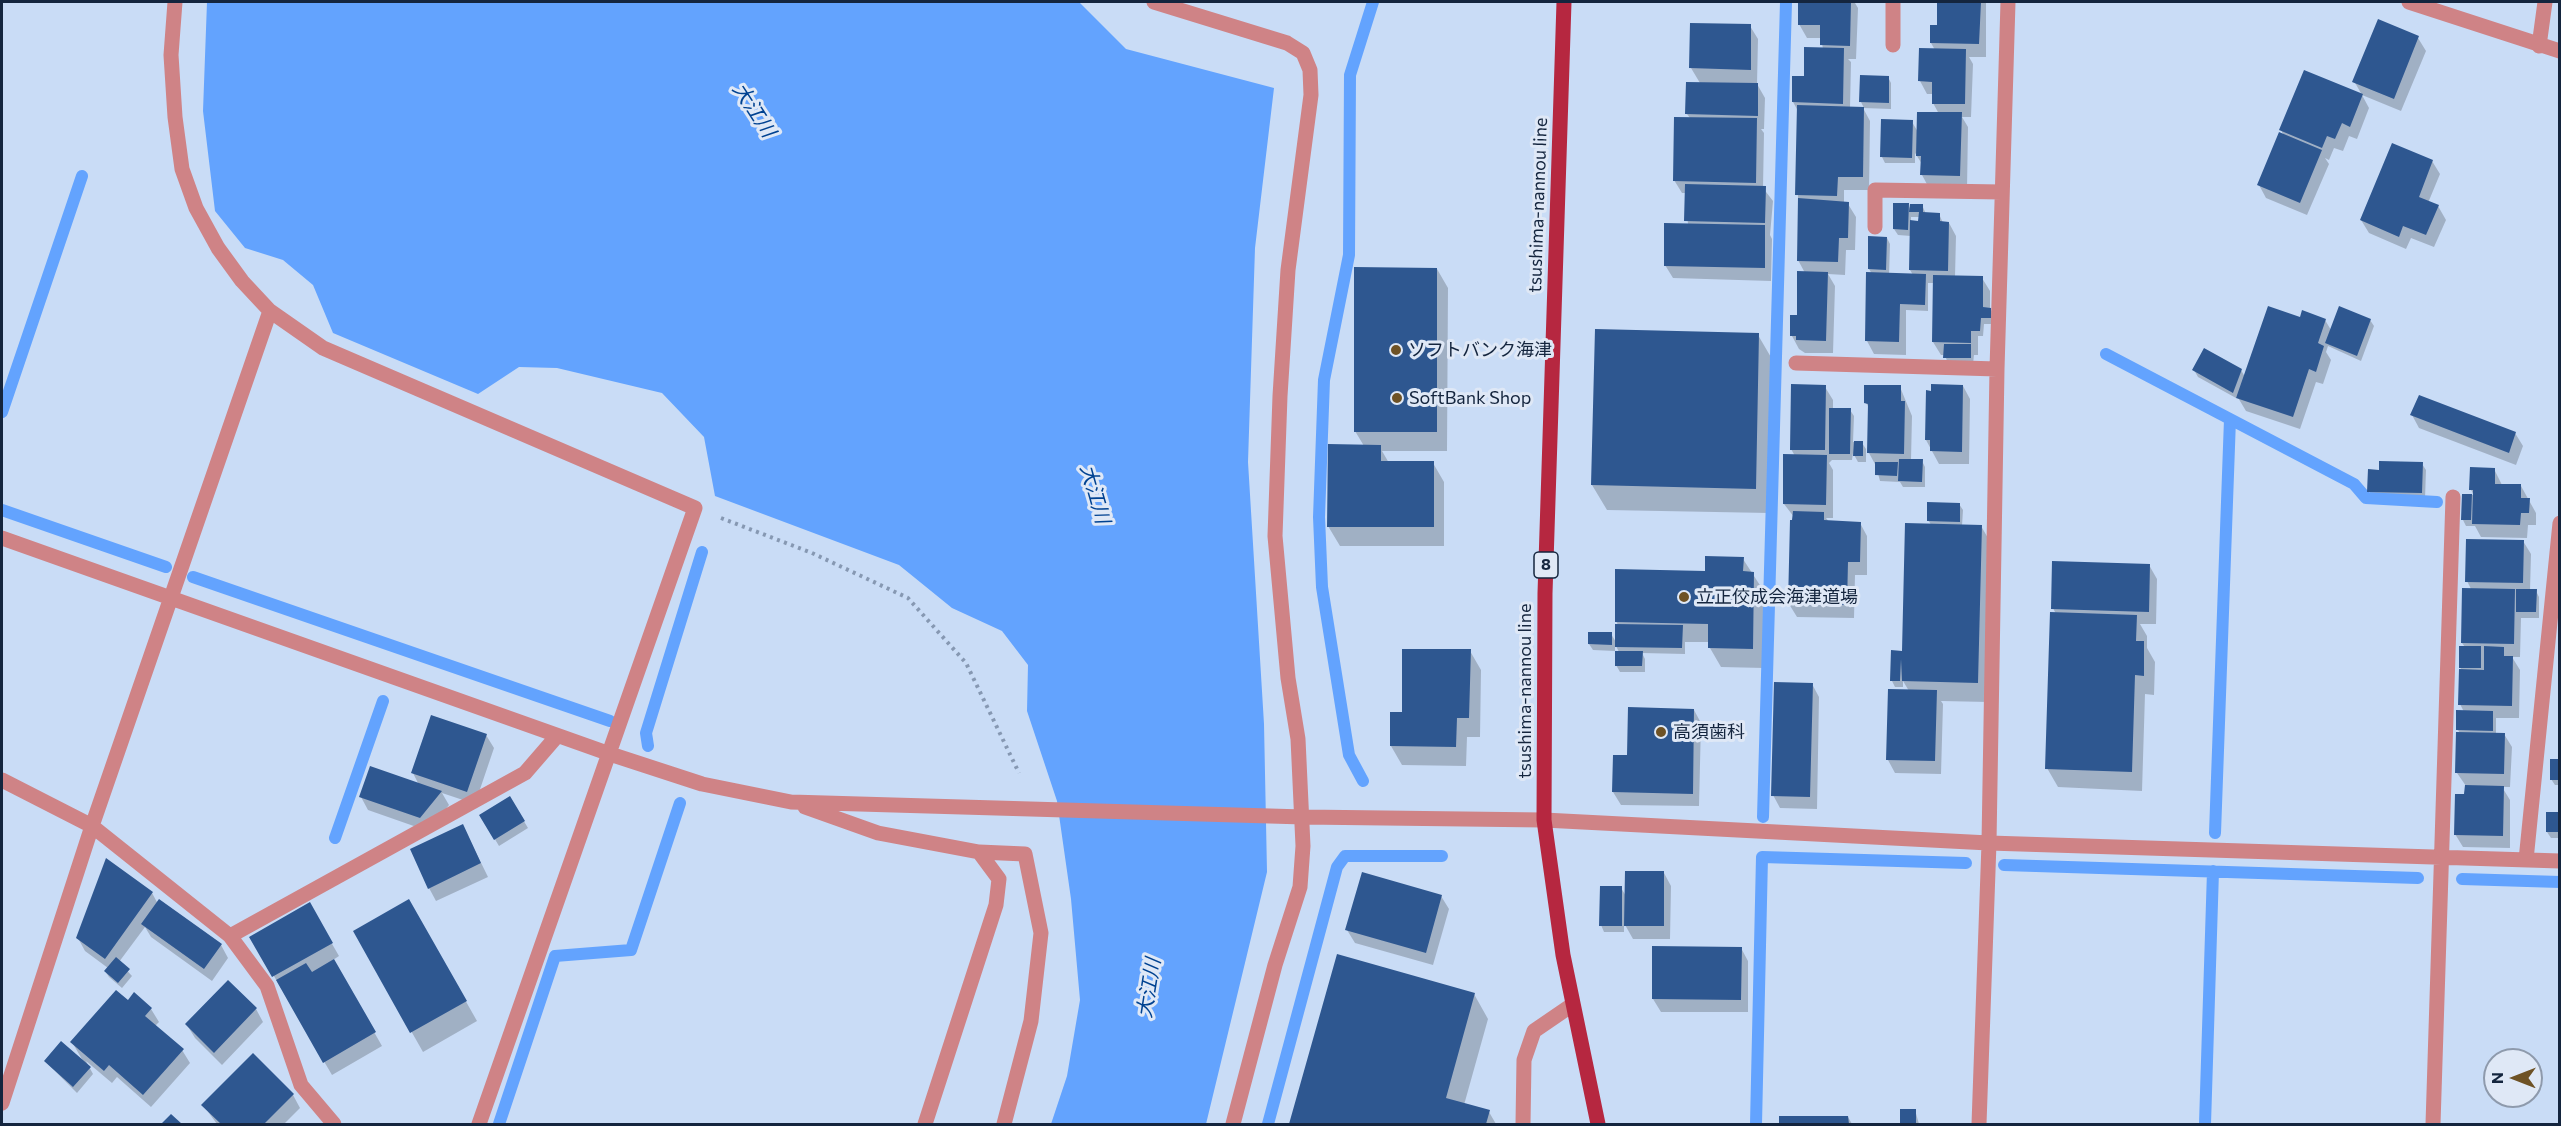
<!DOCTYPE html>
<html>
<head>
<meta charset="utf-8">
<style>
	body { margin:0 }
	#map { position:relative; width:2561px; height:1126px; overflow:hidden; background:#c9dcf6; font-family:Commissioner,sans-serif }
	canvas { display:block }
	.frame { position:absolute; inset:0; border:3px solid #14253e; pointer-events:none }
	.north { position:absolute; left:2483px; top:1048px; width:60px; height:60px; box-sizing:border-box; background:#dfe8f6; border:2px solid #8e9aac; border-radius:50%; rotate:270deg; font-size:16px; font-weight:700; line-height:24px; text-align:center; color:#14253e }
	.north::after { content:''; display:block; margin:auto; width:21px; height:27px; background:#6e5225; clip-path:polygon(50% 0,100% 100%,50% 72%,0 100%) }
</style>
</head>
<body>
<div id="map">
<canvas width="2561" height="1126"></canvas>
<div class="frame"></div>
<div class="north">N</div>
</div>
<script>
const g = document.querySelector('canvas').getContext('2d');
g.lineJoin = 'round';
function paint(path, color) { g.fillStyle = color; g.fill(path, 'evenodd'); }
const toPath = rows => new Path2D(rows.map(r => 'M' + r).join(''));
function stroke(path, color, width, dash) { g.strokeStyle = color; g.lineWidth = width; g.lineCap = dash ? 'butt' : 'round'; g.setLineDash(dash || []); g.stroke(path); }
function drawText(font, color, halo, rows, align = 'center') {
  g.font = font + ' Commissioner,"Noto Sans JP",sans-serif'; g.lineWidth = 6; g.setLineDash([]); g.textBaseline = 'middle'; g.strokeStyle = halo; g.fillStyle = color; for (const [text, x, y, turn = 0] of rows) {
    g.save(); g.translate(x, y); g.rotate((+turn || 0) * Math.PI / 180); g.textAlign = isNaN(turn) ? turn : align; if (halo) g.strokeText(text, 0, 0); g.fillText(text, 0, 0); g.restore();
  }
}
paint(toPath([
	[207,2,1079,2,1126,49,1274,88,1255,248,1248,462,1264,724,1267,872,1206,1124,1051,1124,1067,1076,1080,1000,1071,899,1057,801,1027,711,1028,665,1002,631,952,608,899,565,715,496,704,437,662,393,557,368,519,367,478,394,333,333,313,285,283,260,245,248,215,211,203,111]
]), '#63a3fe');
paint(toPath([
	[1800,2,1869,2,1855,3,1858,8,1856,59,1848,59,1851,62,1850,108,1864,108,1861,102,1861,77,1888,77,1891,83,1891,109,1863,108,1870,121,1869,190,1844,190,1844,203,1848,204,1856,217,1855,250,1846,250,1845,275,1828,274,1835,286,1833,353,1805,353,1799,349,1792,336,1798,317,1805,273,1798,260,1798,111,1793,102,1794,78,1805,78,1823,49,1821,38,1807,38,1799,24],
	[1939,2,1986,2,1986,57,1969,57,1973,64,1971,117,1962,117,1968,127,1967,189,1929,188,1922,175,1922,164,1915,153,1915,163,1885,163,1882,157,1912,122,1918,132,1939,114,1933,103,1933,94,1927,94,1920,81,1935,50,1931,43,1938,26],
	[1750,26,1758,39,1757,84,1765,98,1764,129,1761,129,1764,133,1763,188,1773,201,1770,235,1772,239,1771,281,1673,278,1665,265,1688,225,1686,193,1682,193,1674,180,1690,118,1687,114,1700,83,1691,68],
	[2418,38,2426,51,2401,111,2362,95,2369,108,2357,139,2349,136,2343,151,2334,148,2329,160,2325,158,2329,164,2307,215,2266,198,2259,185,2284,136,2281,130,2362,95,2354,81],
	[2432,161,2440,174,2428,203,2438,206,2446,220,2434,247,2411,238,2406,249,2369,233,2361,220],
	[1908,205,1911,210,1922,205,1926,214,1939,214,1943,223,1949,223,1956,236,1955,277,1982,278,1990,291,1990,308,1994,315,1994,324,1984,324,1983,336,1978,336,1978,355,1974,355,1973,364,1948,364,1945,355,1941,355,1933,342,1934,283,1928,283,1928,311,1906,310,1906,355,1874,354,1867,341,1872,274,1869,269,1887,238,1890,244,1889,275,1913,275,1910,270,1911,236,1898,235,1894,229],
	[1911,217,1920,217,1921,222,1911,222],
	[1437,269,1448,288,1447,451,1382,451,1389,463,1433,463,1444,482,1444,546,1340,546,1328,526,1364,446,1355,431],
	[2301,319,2325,320,2331,330,2370,320,2374,326,2361,361,2328,346,2326,352,2331,360,2323,384,2316,382,2300,429,2246,411,2237,396,2236,398,2198,377,2194,370,2241,370,2245,377],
	[1758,335,1772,359,1769,513,1607,510,1592,485],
	[1963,386,1970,399,1969,464,1939,464,1926,440],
	[1825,387,1833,400,1833,409,1850,410,1854,416,1853,442,1862,443,1866,449,1866,462,1858,462,1853,453,1852,460,1832,460,1829,463,1833,470,1833,518,1826,518,1829,522,1860,523,1867,536,1867,575,1855,575,1854,618,1797,617,1789,604,1794,517,1784,504,1795,456,1791,449],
	[1900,387,1912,416,1911,460,1922,461,1925,467,1925,487,1903,487,1900,482,1880,481,1876,466,1869,453,1870,409,1866,403],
	[2412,415,2515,433,2523,446,2516,465,2419,428],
	[2422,464,2426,470,2425,499,2373,497,2369,491,2380,471],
	[2494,469,2502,485,2521,486,2536,513,2536,525,2528,525,2527,538,2481,537,2475,526,2466,526,2463,520,2463,495,2474,495,2471,490],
	[1959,504,1963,510,1962,526,1981,526,1992,545,1988,702,1941,701,1943,704,1941,774,1895,773,1888,760,1909,691,1903,681,1903,687,1895,687,1892,681,1893,652,1904,657,1931,525,1929,521],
	[2523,541,2531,554,2530,591,2536,591,2539,597,2539,618,2521,618,2520,657,2512,657,2520,670,2519,718,2496,718,2496,734,2504,734,2512,747,2510,787,2502,787,2510,800,2510,848,2463,847,2455,834,2466,786,2457,773,2460,733,2458,730,2464,712,2460,704,2462,671,2460,667,2465,647,2462,643,2471,589,2467,581],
	[1743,559,1765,593,1764,668,1721,667,1710,648,1710,642,1685,642,1685,654,1642,653,1645,659,1645,672,1620,672,1616,665,1619,652,1615,644,1615,651,1593,650,1589,644,1611,634,1616,642,1618,625,1616,621,1706,572],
	[2149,565,2157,579,2156,624,2140,624,2147,636,2147,648,2155,662,2154,695,2145,694,2142,791,2058,787,2047,768,2056,614,2053,608],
	[1470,651,1481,670,1480,737,1467,737,1466,766,1402,765,1391,746,1403,714],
	[1812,684,1819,697,1817,809,1780,808,1773,795],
	[1694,710,1701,723,1699,806,1621,805,1613,792,1629,757],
	[486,735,494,748,475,804,442,793,449,805,428,831,368,810,361,797,419,785,413,773],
	[2560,760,2560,785,2555,785,2551,779],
	[510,798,528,828,499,846,481,816],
	[2560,814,2560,838,2551,838,2547,832],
	[463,826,488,877,436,901,429,888],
	[1664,873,1671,886,1670,939,1633,939,1624,923,1624,932,1604,932,1601,925,1621,888,1626,896],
	[152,893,158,904,221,945,228,958,212,981,151,937,145,927,119,962,132,976,122,988,109,977,105,971,108,968,85,951,78,938],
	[1441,896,1449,909,1433,965,1355,943,1347,930],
	[409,901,477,1021,423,1052,355,932],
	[309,904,339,956,333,960,382,1046,332,1075,251,937],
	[1741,948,1748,961,1748,1012,1661,1012,1653,999],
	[1338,956,1474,994,1488,1019,1464,1105,1489,1112,1496,1124,1291,1124],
	[134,995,151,1009,159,1022,155,1026,182,1050,190,1063,151,1107,117,1077,112,1083,86,1061,93,1074,77,1093,45,1061,83,1061,72,1042,128,1003],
	[256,1009,263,1022,222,1065,195,1038,187,1025],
	[253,1055,293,1095,300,1108,284,1124,217,1124,203,1105],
	[1915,1110,1919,1124,1902,1124,1902,1111],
	[1780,1117,1848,1117,1852,1124,1780,1124]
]), '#0003');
stroke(toPath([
	[2106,354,2230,419,2215,833],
	[2,412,82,176],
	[2230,419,2354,484,2366,498,2437,502],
	[2,510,166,567],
	[193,577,610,721],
	[648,746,646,733,702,552],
	[1363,781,1349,755,1322,587,1319,517,1324,380,1349,255,1350,75,1373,2],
	[1763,817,1786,2],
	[335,838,383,701],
	[2004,865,2418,878],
	[2462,879,2560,882],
	[499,1124,555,956,631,950,680,803],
	[1268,1124,1337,867,1345,856,1442,856],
	[1756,1124,1762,857,1966,863],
	[2205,1124,2213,871]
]), '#63a3fe', 12);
paint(toPath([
	[1798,2,1851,2,1850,46,1820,45,1820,25,1798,25],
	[1937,2,1981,2,1979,44,1930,43,1930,25,1937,25],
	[2378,19,2419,36,2394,99,2352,82],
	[1690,23,1751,24,1751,70,1689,68],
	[1804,47,1844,48,1843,104,1792,102,1792,76,1804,76],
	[1919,48,1966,49,1965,104,1932,104,1932,82,1918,81],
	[2304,70,2363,94,2350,127,2342,123,2335,139,2327,136,2322,148,2279,130],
	[1860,75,1889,76,1889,103,1859,102],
	[1686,82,1758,83,1758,116,1685,114],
	[1797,105,1864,107,1863,177,1838,177,1837,196,1795,195],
	[1917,112,1962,112,1960,176,1920,175,1921,156,1916,156],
	[1674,117,1757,118,1756,183,1673,181],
	[1881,119,1913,120,1912,158,1880,157],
	[2279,132,2322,150,2300,203,2257,185],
	[2392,143,2433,160,2419,197,2439,205,2426,235,2403,226,2399,237,2360,220],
	[1685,184,1766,186,1765,223,1684,221],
	[1798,198,1849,202,1848,238,1839,238,1838,262,1797,261],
	[1893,203,1909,203,1908,230,1893,229],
	[1910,204,1923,204,1923,212,1940,213,1940,221,1949,222,1948,271,1909,270,1910,220,1918,221,1919,212,1909,212],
	[1664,223,1765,225,1765,268,1664,266],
	[1868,236,1887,237,1886,270,1868,269],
	[1354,267,1437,268,1437,432,1354,432],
	[1797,271,1828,272,1826,341,1796,340,1796,336,1790,336,1790,315,1797,315],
	[1866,272,1926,274,1925,305,1900,304,1899,342,1865,341],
	[1933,275,1983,276,1983,307,1991,308,1991,318,1981,318,1980,331,1971,331,1971,343,1932,342],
	[2268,306,2300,317,2302,310,2326,319,2318,343,2324,346,2316,372,2309,369,2293,417,2236,398],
	[2339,306,2371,319,2357,356,2325,343],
	[1595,329,1759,333,1756,489,1591,485],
	[1944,344,1971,344,1971,358,1943,358],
	[2204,348,2242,369,2233,393,2192,370],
	[1791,384,1826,385,1825,450,1790,450],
	[1931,384,1963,385,1962,452,1930,451,1930,440,1925,440,1926,390,1931,391],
	[1864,385,1901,385,1901,401,1905,401,1904,454,1867,453,1868,404,1864,403],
	[2419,395,2516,432,2509,453,2410,415],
	[1829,408,1851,408,1850,454,1829,454],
	[1854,441,1863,441,1863,456,1853,456],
	[1328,444,1381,445,1381,461,1434,461,1434,527,1327,527],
	[1783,454,1827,455,1826,505,1783,504],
	[1899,459,1923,459,1922,482,1898,481],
	[2379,461,2423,462,2422,493,2367,492,2368,469,2379,470],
	[1875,462,1898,462,1897,476,1875,475],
	[2470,467,2495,468,2495,484,2521,484,2521,498,2530,498,2529,513,2521,513,2520,525,2472,524,2473,490,2469,490],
	[2462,494,2472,494,2471,520,2461,520],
	[1927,502,1960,503,1960,522,1927,521],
	[1793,511,1824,512,1824,520,1861,522,1860,562,1848,562,1847,605,1788,604,1790,520,1792,520],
	[1905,523,1982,525,1978,683,1902,681,1901,659,1900,681,1890,681,1891,650,1902,651],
	[2466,539,2524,540,2523,583,2465,582],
	[1705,556,1744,557,1743,571,1754,572,1753,649,1708,648,1708,624,1615,622,1615,569,1705,571],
	[2052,561,2150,564,2149,612,2051,609],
	[2462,588,2515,589,2514,644,2461,643],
	[2516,589,2537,589,2536,612,2516,612],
	[2050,612,2137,615,2136,641,2144,641,2144,676,2135,675,2132,772,2045,769],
	[1615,624,1683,625,1682,648,1615,647],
	[1588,632,1612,632,1612,645,1588,644],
	[2459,646,2481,646,2481,668,2459,668],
	[2484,646,2504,647,2504,656,2513,656,2512,706,2458,705,2459,669,2484,670],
	[1402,649,1471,649,1469,718,1457,718,1456,747,1390,746,1390,712,1402,712],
	[1615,651,1643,651,1642,666,1615,666],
	[1774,682,1813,683,1810,797,1771,796],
	[1888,689,1937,690,1935,761,1886,760],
	[1628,707,1694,709,1693,794,1612,792,1613,755,1627,755],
	[2456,710,2493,711,2493,731,2456,730],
	[431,715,487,734,467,792,411,773],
	[2456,732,2505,733,2504,774,2455,773],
	[2550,759,2560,759,2560,780,2550,780],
	[370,766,442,791,420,818,359,797],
	[2465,785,2504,786,2503,836,2454,835,2455,794,2464,794],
	[510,796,525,821,494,840,479,815],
	[2546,812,2560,812,2560,832,2546,832],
	[463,824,481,863,428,889,410,849],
	[106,858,153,892,105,959,76,938],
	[1625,871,1664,871,1664,926,1624,926],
	[1362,872,1442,895,1426,953,1345,930],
	[1600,886,1622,886,1622,926,1599,926],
	[159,899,222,944,204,969,141,924],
	[409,899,467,1001,410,1033,353,931],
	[310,902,333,943,272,977,249,937],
	[1652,946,1742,947,1741,1000,1652,999],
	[1337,954,1475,993,1446,1098,1490,1110,1486,1124,1289,1124],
	[116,957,130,969,118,983,104,971],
	[334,959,376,1032,323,1063,276,980,306,963,312,972],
	[228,980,257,1008,214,1053,185,1024],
	[116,990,128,1000,134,992,152,1008,145,1016,184,1049,143,1095,109,1065,104,1071,70,1042],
	[61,1041,91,1067,73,1087,44,1061],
	[253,1053,294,1094,264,1124,221,1124,201,1105],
	[1900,1109,1916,1109,1916,1124,1900,1124],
	[171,1114,182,1124,161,1124],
	[1779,1116,1848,1116,1849,1124,1779,1124]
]), '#2e5790');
stroke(toPath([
	[721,518,812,553,908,598,966,663,1019,773]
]), '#8698b2', 4, [3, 4.5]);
stroke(toPath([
	[175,2,171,55,175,117,182,169,196,208,218,248,242,281,270,311,323,348,695,508,479,1124],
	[1154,2,1287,43,1303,53,1310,70,1311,95,1288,270,1280,396,1275,536,1288,678,1298,739,1303,846,1300,887,1275,965,1233,1124],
	[2409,2,2560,51],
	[1893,45,1893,2],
	[2539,46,2545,2],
	[1875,227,1875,190,2002,192],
	[1796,363,1997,369],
	[2,538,610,754,702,784,791,802,1304,817,1544,820,1989,843,2560,861],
	[2,780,92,826,230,936,267,986,301,1085,334,1124],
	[805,807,878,833,979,852,999,879,996,905,925,1124],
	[979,852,1025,854,1041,933,1031,1021,1004,1124],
	[2526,860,2560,523],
	[230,936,525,773,557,736],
	[2,1103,92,826,270,311],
	[1523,1124,1524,1060,1534,1031,1572,1005],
	[1979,1124,1989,843,1997,369,2008,2],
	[2433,1124,2453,497]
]), '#cf8386', 15);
stroke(toPath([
	[1564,2,1545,593,1544,820,1563,955,1598,1124]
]), '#b62740', 15);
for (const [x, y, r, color] of [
	[1396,350,6,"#6e5225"],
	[1397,398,6,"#6e5225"],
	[1684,597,6,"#6e5225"],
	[1661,732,6,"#6e5225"]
]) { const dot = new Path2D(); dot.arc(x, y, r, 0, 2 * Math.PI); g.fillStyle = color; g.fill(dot); stroke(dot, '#dfe8f6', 2); }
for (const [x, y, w] of [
	[1546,565,24]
]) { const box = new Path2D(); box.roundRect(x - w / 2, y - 13, w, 26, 4.5); g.fillStyle = '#dfe8f6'; g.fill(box); stroke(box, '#14253e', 1.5); }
drawText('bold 16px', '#14253e', null, [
	["8",1546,565]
]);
drawText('18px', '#14253e', '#dfe8f6', [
	["tsushima-nannou line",1538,205,-88],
	["tsushima-nannou line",1525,691,-90]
]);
drawText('18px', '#14253e', '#dfe8f6', [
	["ソフトバンク海津",1408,350],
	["SoftBank Shop",1409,398],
	["立正佼成会海津道場",1696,597],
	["高須歯科",1673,732]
], 'left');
drawText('italic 20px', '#004291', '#dfe8f6', [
	["大江川",754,110,57],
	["大江川",1095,494,74],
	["大江川",1149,988,-81]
]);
</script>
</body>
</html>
